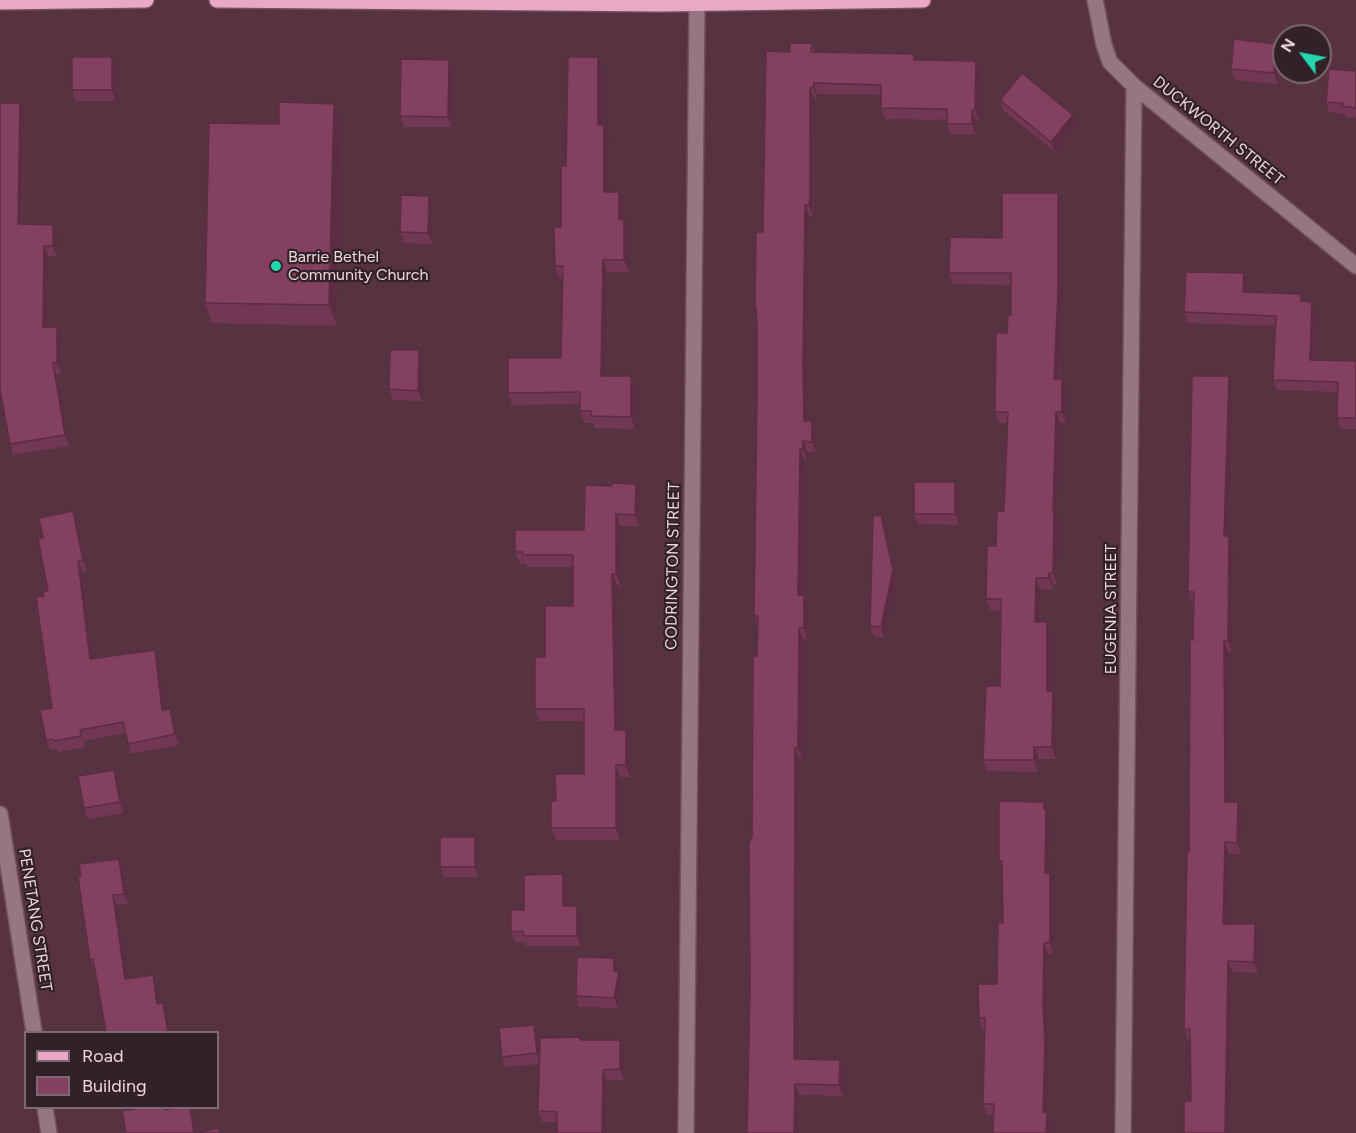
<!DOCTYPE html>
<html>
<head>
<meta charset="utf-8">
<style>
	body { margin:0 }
	#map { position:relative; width:1356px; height:1133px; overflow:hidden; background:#573342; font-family:Figtree,sans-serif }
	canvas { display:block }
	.legend { position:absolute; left:24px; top:1031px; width:195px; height:78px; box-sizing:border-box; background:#322128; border:2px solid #7d6971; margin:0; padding:8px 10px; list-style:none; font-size:18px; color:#edd6df }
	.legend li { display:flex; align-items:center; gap:12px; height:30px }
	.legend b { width:30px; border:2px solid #7d6971 }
	.north { position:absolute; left:1272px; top:24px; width:60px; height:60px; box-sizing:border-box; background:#322128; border:2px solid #7d6971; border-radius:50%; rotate:302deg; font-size:16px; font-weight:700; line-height:24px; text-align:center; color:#edd6df }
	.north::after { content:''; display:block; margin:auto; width:21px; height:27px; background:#24d5ae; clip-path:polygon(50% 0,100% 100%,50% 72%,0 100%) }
</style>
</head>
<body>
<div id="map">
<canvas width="1356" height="1133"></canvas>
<ul class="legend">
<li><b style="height:8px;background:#eba8c4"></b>Road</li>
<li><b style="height:16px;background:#84405f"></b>Building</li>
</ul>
<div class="north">N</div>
</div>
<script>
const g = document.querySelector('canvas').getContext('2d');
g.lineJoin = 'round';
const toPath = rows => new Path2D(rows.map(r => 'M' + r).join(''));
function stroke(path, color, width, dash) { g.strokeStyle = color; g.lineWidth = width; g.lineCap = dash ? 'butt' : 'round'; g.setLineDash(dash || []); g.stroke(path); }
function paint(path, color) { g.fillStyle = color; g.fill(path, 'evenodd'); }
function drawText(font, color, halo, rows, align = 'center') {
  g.font = font + ' Figtree,sans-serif'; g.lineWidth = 4.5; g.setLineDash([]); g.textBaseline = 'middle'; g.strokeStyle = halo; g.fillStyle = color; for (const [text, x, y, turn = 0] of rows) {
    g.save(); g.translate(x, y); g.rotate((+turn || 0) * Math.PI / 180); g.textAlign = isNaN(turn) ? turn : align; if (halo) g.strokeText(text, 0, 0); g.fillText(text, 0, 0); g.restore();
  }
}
const minor = toPath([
	[1095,0,1104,45,1110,62,1134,86,1356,266],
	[0,814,34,1032],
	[45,1108,49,1133],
	[686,1133,697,0],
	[1123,1133,1134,86]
]);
const major = toPath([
	[217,0,661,4,923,0],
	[0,2,146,0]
]);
stroke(minor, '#72505e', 18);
stroke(major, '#72505e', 18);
stroke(minor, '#977583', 15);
stroke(major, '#eba8c4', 15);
paint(toPath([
	[812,43,815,52,917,60,976,61,980,72,979,120,976,120,976,135,950,134,947,124,947,120,885,119,881,108,881,95,817,94,817,99,814,99,814,209,813,216,809,216,807,376,807,421,812,421,816,432,816,452,807,452,807,459,804,459,802,595,804,595,808,606,807,639,803,639,802,759,799,759,798,1059,844,1071,843,1096,799,1095,798,1133,752,837,758,626,754,616,757,396,757,313,755,308,763,232,790,52],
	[1277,44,1280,54,1278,84,1235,80,1231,69],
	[449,60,453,70,452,127,404,127,400,116],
	[115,68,115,101,76,101,72,90],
	[603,69,602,125,609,137,608,192,619,192,623,204,623,219,629,231,629,272,607,272,605,376,631,376,636,388,635,429,595,428,593,423,584,423,580,411,580,404,512,405,508,393,561,358,562,278,559,278,555,266,561,227],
	[1356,71,1356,118,1346,117,1345,114,1329,112,1326,102],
	[1000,100,1073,115,1077,125,1055,152,1004,111],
	[24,114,22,224,57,235,57,257,48,256,47,327,57,327,60,337,61,374,56,374,69,446,13,455,10,444],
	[341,124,337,326,212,323,205,303],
	[1058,193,1062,204,1062,303,1059,379,1066,390,1066,423,1060,423,1057,517,1059,522,1057,584,1053,584,1053,590,1040,589,1039,622,1047,622,1051,633,1051,691,1053,691,1057,702,1056,759,1039,759,1038,772,987,771,983,760,1000,686,1001,611,990,610,986,599,996,546,1004,511,1008,423,999,423,995,412,1011,315,1011,285,953,284,949,273,1002,238],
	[433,206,432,244,404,243,400,232],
	[1244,273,1248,284,1248,292,1304,301,1315,312,1314,360,1356,361,1356,429,1341,429,1337,418,1338,392,1277,390,1273,380,1275,326,1188,323,1184,312],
	[422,361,422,401,393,400,389,389],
	[1229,376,1233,387,1228,536,1233,547,1232,652,1228,652,1229,802,1242,814,1241,854,1229,854,1227,924,1259,935,1258,973,1232,972,1229,1133,1184,1133,1191,1101,1190,1040,1188,1040,1184,1029,1189,852,1193,603,1192,603,1188,592],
	[955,482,959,493,959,525,918,524,914,514],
	[636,484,641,495,639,526,620,526,621,586,617,585,619,730,626,730,630,742,630,777,620,777,620,840,556,840,551,828,556,801,584,774,584,721,539,721,535,709,573,606,573,567,527,567,526,564,520,564,515,552,584,530,612,486],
	[73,511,77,522,87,571,82,572,92,658,155,650,159,661,164,710,170,709,174,719,179,745,131,754,128,744,126,733,84,741,85,747,58,752,57,749,50,750,46,740,52,708,44,596,48,591,43,538],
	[885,525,897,581,884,638,874,636,870,626],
	[114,770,118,780,123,813,88,819,84,808],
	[1044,802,1050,820,1049,873,1054,884,1053,954,1048,954,1047,1015,1049,1055,1047,1113,1051,1123,1050,1133,993,1133,994,1115,987,1115,983,1104,985,1029,982,1029,979,1018,997,984,1003,923,1002,871,999,861],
	[478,847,478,877,444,877,440,867],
	[123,868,128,904,117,905,127,979,153,975,156,985,159,1004,163,1003,166,1013,94,969,90,960],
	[563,874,567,885,567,906,581,916,581,946,526,946,525,942,515,942,511,932,524,910],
	[614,958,618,969,618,971,623,982,618,1008,579,1007,576,996],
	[538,1036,540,1053,581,1040,623,1050,624,1080,607,1080,606,1133,557,1133,557,1122,542,1122,538,1111,539,1064,505,1067,502,1057]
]), '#723752');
paint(toPath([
	[1277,44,1280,54,1278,84,1274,73],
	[112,57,115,68,115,101,112,90],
	[598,57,603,69,602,137,598,125],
	[449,60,453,70,452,127,448,117],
	[976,61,980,72,979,120,975,110],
	[814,83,817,94,817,99,813,88],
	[810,88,814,99,813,216,809,205],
	[20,103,24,114,21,235,18,224],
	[334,104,341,124,337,326,329,305],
	[972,110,976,120,976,135,972,124],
	[1073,115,1077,125,1055,152,1051,142],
	[604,125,609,137,608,204,604,192],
	[619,192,623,204,623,231,619,219],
	[1058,193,1062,204,1062,303,1058,390,1054,379],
	[429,196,433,206,432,244,428,233],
	[805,205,809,216,807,376,807,432,804,421,803,365],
	[624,220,629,231,629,272,624,260],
	[53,225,57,235,57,257,53,246],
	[44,246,48,256,47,338,43,327],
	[603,260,607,272,605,388,601,376],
	[1244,273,1248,284,1247,302,1243,292],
	[1312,302,1315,312,1313,371,1310,360],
	[57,327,60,337,61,374,57,363],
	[419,350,422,361,422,401,418,391],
	[53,363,56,374,69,446,65,435],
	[631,376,636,388,635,429,631,417],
	[1229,376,1233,387,1228,547,1224,536],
	[1062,379,1066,390,1066,423,1062,412],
	[1056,412,1060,423,1057,517,1059,522,1057,584,1053,573,1053,510],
	[812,421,816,432,816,452,812,442],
	[803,441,807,452,807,459,803,449],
	[800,449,804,459,802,606,798,595],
	[955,482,959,493,959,525,955,514],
	[636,484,641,495,639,526,635,515],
	[73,511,77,522,87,571,83,560],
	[616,514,620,526,621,586,616,574],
	[881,515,885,525,897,581,884,638,881,627],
	[1229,536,1233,547,1232,652,1228,641],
	[78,561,82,572,93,669,90,659],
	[1049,573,1053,584,1053,590,1049,578],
	[612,574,617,585,620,742,615,730],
	[1036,578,1040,589,1039,633,1035,622],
	[804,595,808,606,807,639,804,628],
	[1047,622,1051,633,1051,702,1047,691],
	[799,628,803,639,802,759,798,748],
	[1224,641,1228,652,1229,813,1225,802],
	[155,650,159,661,166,721,162,710],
	[1053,691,1057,702,1056,759,1052,747],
	[170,709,174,719,179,745,175,734],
	[626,730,630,742,630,777,626,765],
	[1034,747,1039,759,1038,772,1034,760],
	[795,748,799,759,798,1069,794,1059],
	[616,765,620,777,620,840,616,828],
	[114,770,118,780,123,813,120,802],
	[1044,802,1050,820,1049,884,1045,873],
	[1238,802,1242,814,1241,854,1237,843],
	[475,837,478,847,478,877,475,867],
	[1225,842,1229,854,1227,935,1223,924],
	[119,859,123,868,128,904,124,894],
	[1050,873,1054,884,1053,954,1050,943],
	[563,874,567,885,567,916,563,906],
	[113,895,117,905,129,989,125,979],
	[577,906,581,916,581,946,577,936],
	[1255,924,1259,935,1258,973,1254,962],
	[1044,943,1048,954,1047,1015,1049,1055,1047,1113,1051,1123,1050,1133,1046,1133,1043,1112],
	[614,958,618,969,618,977,619,971,623,982,618,1008,614,998],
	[1228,961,1232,972,1229,1133,1225,1133],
	[153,975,156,985,161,1014,157,1004],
	[163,1003,166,1013,170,1032,168,1032],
	[534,1025,538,1036,541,1064,537,1053],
	[620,1040,623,1050,624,1080,620,1069],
	[840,1060,844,1071,843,1096,839,1085],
	[603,1070,607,1080,606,1133,602,1133],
	[795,1084,799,1095,798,1133,794,1133],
	[190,1107,193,1116,196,1133,194,1133]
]), '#5c2d42');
const building = toPath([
	[1234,39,1277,44,1274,73,1231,69,1234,39],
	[790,43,812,43,811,52,914,54,914,60,976,61,975,110,972,110,972,124,947,124,947,109,881,108,881,85,814,83,813,88,810,88,810,199,809,205,805,205,803,365,804,421,812,421,812,442,803,441,803,449,800,449,798,595,804,595,804,628,799,628,798,748,795,748,794,1059,840,1060,839,1085,795,1084,794,1133,747,1133,750,988,749,843,752,837,753,662,754,656,757,656,758,616,754,616,757,396,757,326,756,308,755,308,756,232,763,232,766,51,790,52,790,43],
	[72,57,112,57,112,90,72,90,72,57],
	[568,57,598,57,598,125,604,125,604,192,619,192,619,219,624,220,624,260,603,260,601,376,631,376,631,417,591,416,591,411,580,411,580,392,508,393,508,358,561,358,563,266,555,266,554,227,561,227,561,166,566,166,568,57],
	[401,59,449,60,448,117,400,116,401,59],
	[1329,69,1356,71,1356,108,1342,106,1343,103,1326,102,1329,69],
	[1022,73,1073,115,1051,142,1000,100,1022,73],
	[279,102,334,104,329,305,205,303,209,123,279,124,279,102],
	[0,103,20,103,18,224,53,225,53,246,44,246,43,327,57,327,57,363,53,363,65,435,10,444,0,390,0,103],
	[1002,193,1058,193,1058,291,1054,379,1062,379,1062,412,1056,412,1053,510,1054,510,1053,573,1049,573,1049,578,1036,578,1035,622,1047,622,1047,691,1053,691,1052,747,1034,747,1034,760,983,760,986,686,1000,686,1001,599,986,599,987,546,996,546,997,511,1004,511,1008,412,995,412,996,333,1007,333,1008,315,1011,315,1011,273,949,273,950,237,1002,238,1002,193],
	[401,195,429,196,428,233,400,232,401,195],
	[1186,272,1244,273,1243,292,1301,294,1301,301,1312,302,1310,360,1356,361,1356,418,1337,418,1338,382,1273,380,1276,316,1184,312,1186,272],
	[390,350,419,350,418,391,389,389,390,350],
	[1192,376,1229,376,1224,536,1229,536,1228,641,1224,641,1225,802,1238,802,1237,843,1225,842,1223,924,1255,924,1255,927,1254,962,1228,961,1225,1133,1184,1133,1184,1101,1191,1101,1190,1029,1184,1029,1187,852,1189,852,1190,640,1193,640,1194,592,1188,592,1192,376],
	[914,482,955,482,955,514,914,514,914,482],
	[612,483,636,484,635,515,616,514,616,574,612,574,615,730,626,730,626,765,616,765,616,828,551,828,551,801,556,801,555,774,584,774,584,709,535,709,535,657,545,657,545,606,573,606,573,555,523,555,523,552,515,552,515,530,584,530,585,485,612,486,612,483],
	[73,511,83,560,78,561,90,659,155,650,162,710,170,709,175,734,128,744,123,722,80,730,81,736,54,741,53,739,46,740,40,710,52,708,36,597,44,596,43,591,48,591,38,539,43,538,39,518,73,511],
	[881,515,893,570,881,627,870,626,873,516,881,515],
	[114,770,120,802,84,808,78,776,114,770],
	[999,801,1044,802,1044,809,1046,809,1045,873,1050,873,1050,943,1044,943,1043,1004,1045,1044,1043,1112,1047,1112,1046,1133,993,1133,994,1104,983,1104,985,1018,979,1018,978,984,997,984,998,922,1003,923,1002,861,999,861,999,801],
	[440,837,475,837,475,867,440,867,440,837],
	[119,859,124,894,113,895,125,979,153,975,157,1004,163,1003,168,1032,106,1032,93,959,90,960,78,877,81,876,79,864,119,859],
	[563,874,563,906,577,906,577,936,523,936,523,931,511,932,511,910,524,910,524,875,563,874],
	[577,957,614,958,614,971,619,971,614,998,576,996,577,957],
	[534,1025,537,1053,502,1057,499,1028,534,1025],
	[580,1037,580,1040,620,1040,620,1069,603,1070,602,1133,557,1133,557,1112,538,1111,540,1038,580,1037],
	[145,1107,165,1107,165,1110,177,1107,190,1107,194,1133,219,1128,220,1133,126,1133,122,1111,145,1107]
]);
paint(building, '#84405f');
stroke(building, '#5c2d42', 1.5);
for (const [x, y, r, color] of [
	[276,266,6,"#24d5ae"]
]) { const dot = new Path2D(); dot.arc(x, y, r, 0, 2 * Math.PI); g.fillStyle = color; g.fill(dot); stroke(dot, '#322128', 2); }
drawText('16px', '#edd6df', '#322128', [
	["DUCKWORTH STREET",1218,131,39],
	["CODRINGTON STREET",673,566,-89],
	["EUGENIA STREET",1111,609,-90],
	["PENETANG STREET",35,920,81]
]);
drawText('16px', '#edd6df', '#322128', [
	["Barrie Bethel",288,257],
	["Community Church",288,275]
], 'left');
</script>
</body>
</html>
